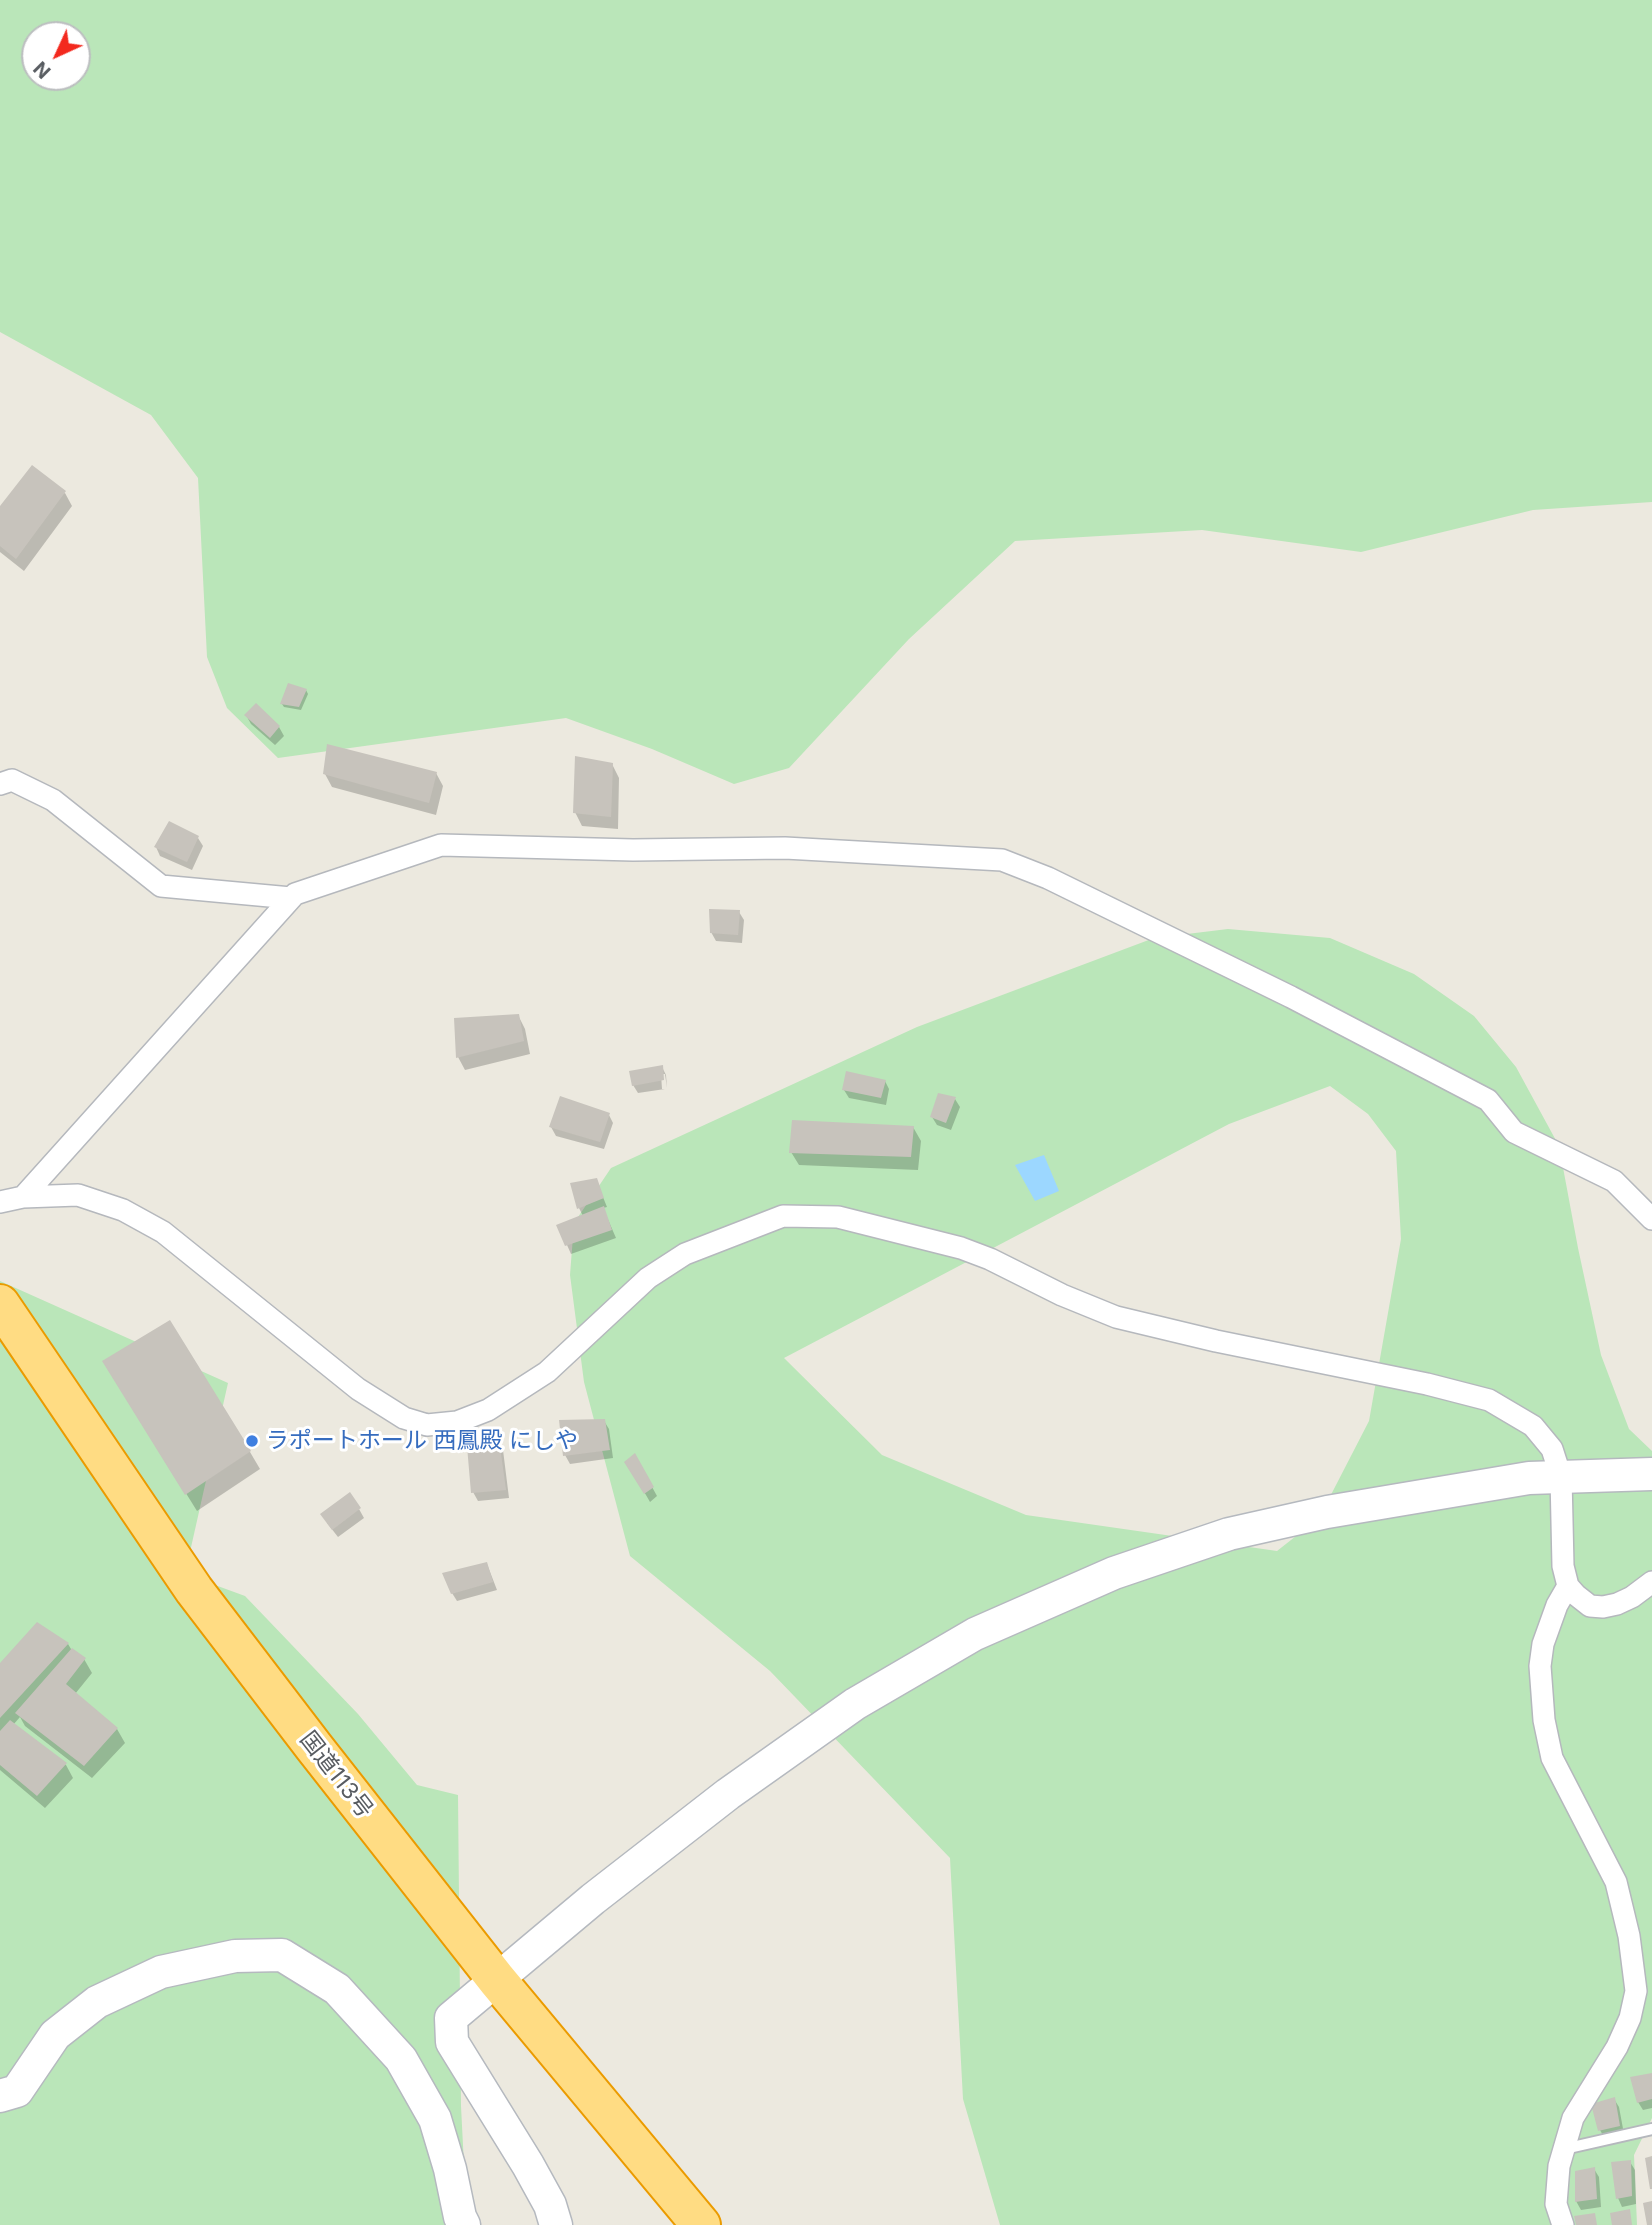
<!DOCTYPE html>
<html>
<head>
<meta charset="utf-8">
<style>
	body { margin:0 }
	#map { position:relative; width:1652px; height:2225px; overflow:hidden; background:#ece9df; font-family:Inter,sans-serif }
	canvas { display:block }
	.north { position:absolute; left:21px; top:21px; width:70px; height:70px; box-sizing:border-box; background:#fff; border:2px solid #bcbec0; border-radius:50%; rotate:225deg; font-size:19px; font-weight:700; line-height:28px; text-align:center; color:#585c61 }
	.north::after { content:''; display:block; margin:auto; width:24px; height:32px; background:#f3291e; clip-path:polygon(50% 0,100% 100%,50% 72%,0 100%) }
</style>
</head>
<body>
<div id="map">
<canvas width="1652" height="2225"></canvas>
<div class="north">N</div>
</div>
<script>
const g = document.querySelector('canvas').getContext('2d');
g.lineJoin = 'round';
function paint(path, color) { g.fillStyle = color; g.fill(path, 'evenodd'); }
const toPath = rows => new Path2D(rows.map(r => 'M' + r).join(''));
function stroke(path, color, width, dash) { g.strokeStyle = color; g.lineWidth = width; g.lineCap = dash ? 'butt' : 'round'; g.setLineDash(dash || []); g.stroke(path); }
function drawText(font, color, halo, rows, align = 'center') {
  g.font = font + ' Inter,"Noto Sans JP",sans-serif'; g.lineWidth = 6; g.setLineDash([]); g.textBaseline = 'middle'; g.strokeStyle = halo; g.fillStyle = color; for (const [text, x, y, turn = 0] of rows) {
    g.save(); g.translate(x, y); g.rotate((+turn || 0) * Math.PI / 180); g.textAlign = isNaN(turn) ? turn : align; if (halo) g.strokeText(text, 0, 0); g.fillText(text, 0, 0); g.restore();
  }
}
paint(toPath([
	[0,0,1652,0,1652,502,1533,510,1361,552,1202,530,1015,541,909,639,789,768,734,784,652,749,566,718,278,758,227,708,207,657,198,478,151,415,0,332],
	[35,35,77,35,77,77,35,77],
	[1228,929,1330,938,1414,974,1474,1016,1516,1067,1559,1146,1578,1248,1601,1355,1629,1429,1652,1451,1652,2118,1634,2155,1637,2225,1000,2225,963,2099,950,1858,770,1671,630,1556,584,1382,570,1275,574,1223,611,1168,917,1027,1154,938],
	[1330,1086,1368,1114,1396,1151,1401,1239,1369,1421,1319,1518,1277,1551,1026,1515,882,1455,784,1358,1229,1124],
	[0,1281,228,1383,185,1574,245,1596,358,1714,417,1785,458,1795,461,2106,467,2225,0,2225]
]), '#bae6b9');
paint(toPath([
	[1044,1155,1059,1191,1035,1201,1015,1165]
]), '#9cd7ff');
paint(toPath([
	[65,493,72,506,24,571,0,552,0,509],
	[306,690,308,694,301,710,284,707,282,704],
	[246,715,279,727,284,736,275,745,251,724],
	[612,764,619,778,618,829,582,826,575,812],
	[436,773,443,786,436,815,332,787,325,774],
	[198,838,203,846,192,870,160,856,156,847],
	[739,912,744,920,742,943,716,941,711,932],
	[518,1015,525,1029,530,1054,465,1070,458,1057],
	[662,1067,666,1075,667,1088,665,1074,661,1074,662,1089,665,1089,638,1093,633,1085],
	[885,1081,889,1089,886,1105,849,1098,844,1090],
	[955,1099,960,1107,951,1130,937,1125,932,1117],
	[609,1115,613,1123,604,1149,556,1136,551,1127],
	[913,1127,921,1141,918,1170,799,1165,791,1152],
	[596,1180,607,1207,603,1208,616,1238,571,1254,567,1245,583,1216,579,1208],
	[115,1379,250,1452,260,1469,197,1511],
	[604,1421,609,1429,613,1458,570,1464,565,1455],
	[498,1442,503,1450,509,1498,478,1501,473,1492],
	[635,1456,657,1496,650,1502,627,1462],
	[359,1509,364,1518,338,1537,327,1523],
	[487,1564,497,1590,457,1601,452,1593],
	[38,1625,68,1644,71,1649,84,1659,92,1673,75,1694,117,1729,125,1743,92,1778,25,1726,20,1717,13,1725,66,1765,73,1778,45,1808,0,1770,0,1665],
	[1652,2074,1652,2108,1643,2110,1638,2102],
	[1614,2099,1619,2107,1624,2134,1605,2139,1600,2130],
	[1630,2162,1635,2170,1636,2204,1622,2207,1618,2198],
	[1594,2169,1599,2177,1601,2207,1581,2210,1576,2201]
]), '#0003');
paint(toPath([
	[32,465,66,491,16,559,0,546,0,506],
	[288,683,307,689,299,707,280,704],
	[256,703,280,726,270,738,244,715],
	[327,744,437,772,429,803,323,774],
	[575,756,613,763,611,817,573,813],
	[169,821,199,836,187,862,154,847],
	[709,909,740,910,738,935,710,933],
	[519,1014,524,1041,456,1058,454,1018],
	[663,1065,664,1080,632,1086,629,1071],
	[846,1071,886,1080,881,1098,842,1090],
	[938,1093,956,1097,946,1123,930,1117],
	[560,1096,610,1113,600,1142,549,1127],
	[792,1120,914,1126,911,1157,789,1153],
	[597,1178,604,1198,577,1209,570,1183],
	[604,1206,612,1230,565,1246,556,1225],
	[170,1320,251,1451,185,1495,102,1361],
	[605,1419,610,1450,563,1456,559,1420],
	[499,1440,506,1490,471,1493,467,1446],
	[635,1453,654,1487,644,1494,624,1462],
	[350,1492,361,1508,332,1530,320,1514],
	[487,1562,493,1582,451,1594,442,1573],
	[37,1622,69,1643,0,1718,0,1663],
	[72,1648,86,1658,66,1684,118,1728,84,1766,15,1713],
	[10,1720,67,1763,37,1796,0,1765,0,1731],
	[1652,2073,1652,2099,1637,2103,1630,2077],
	[1615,2097,1620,2126,1598,2131,1591,2104],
	[1652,2156,1652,2189,1650,2189,1645,2158],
	[1631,2160,1632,2196,1616,2199,1611,2162],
	[1595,2167,1597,2199,1575,2202,1575,2171],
	[1652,2201,1652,2225,1647,2225,1643,2203],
	[1630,2209,1632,2225,1612,2225,1610,2213],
	[1595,2213,1597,2225,1576,2225,1574,2216]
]), '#c7c3bc');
const lane = toPath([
	[1564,2149,1652,2129]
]);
const street = toPath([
	[0,784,12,780,53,800,161,886,291,898],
	[23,1197,295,894,441,845,633,850,785,848,1002,860,1048,878,1291,997,1488,1100,1514,1132,1614,1181,1652,1219],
	[0,1202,23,1197,78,1195,123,1210,163,1232,358,1389,404,1418,427,1425,457,1422,488,1410,547,1372,648,1278,685,1254,783,1216,838,1217,961,1248,990,1259,1062,1295,1116,1317,1216,1341,1427,1384,1489,1400,1533,1426,1552,1449,1561,1477,1563,1566,1568,1586,1576,1595,1590,1606,1603,1607,1617,1604,1632,1597,1652,1582],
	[1563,2225,1556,2204,1559,2166,1573,2118,1617,2047,1630,2018,1636,1991,1629,1936,1616,1882,1552,1758,1544,1720,1540,1666,1543,1644,1557,1605,1568,1586]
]);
const secondary = toPath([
	[0,2096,17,2091,55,2035,97,2002,161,1972,235,1956,282,1955,337,1989,401,2059,435,2119,450,2169,460,2217,464,2225],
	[556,2225,550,2205,528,2165,452,2042,451,2018,593,1899,728,1794,855,1704,975,1634,1114,1573,1229,1534,1327,1512,1529,1478,1652,1474]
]);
const highway = toPath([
	[0,1304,194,1590,314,1747,497,1980,701,2225]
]);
stroke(lane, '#b5b8bd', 14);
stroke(street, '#b5b8bd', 24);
stroke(secondary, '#b5b9bf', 35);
stroke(highway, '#eb9b00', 42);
stroke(lane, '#fff', 10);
stroke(street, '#fff', 21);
stroke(secondary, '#fff', 32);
stroke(highway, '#ffdc83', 38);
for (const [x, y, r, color] of [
	[252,1441,7,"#3f7fe0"]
]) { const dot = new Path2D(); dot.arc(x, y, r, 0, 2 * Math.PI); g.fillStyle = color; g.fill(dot); stroke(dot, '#fff', 2.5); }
drawText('23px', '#366cbe', '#fff', [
	["ラポートホール 西鳳殿 にしや",266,1441]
], 'left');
drawText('23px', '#585c61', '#fff', [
	["国道113号",336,1775,52]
]);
</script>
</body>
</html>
